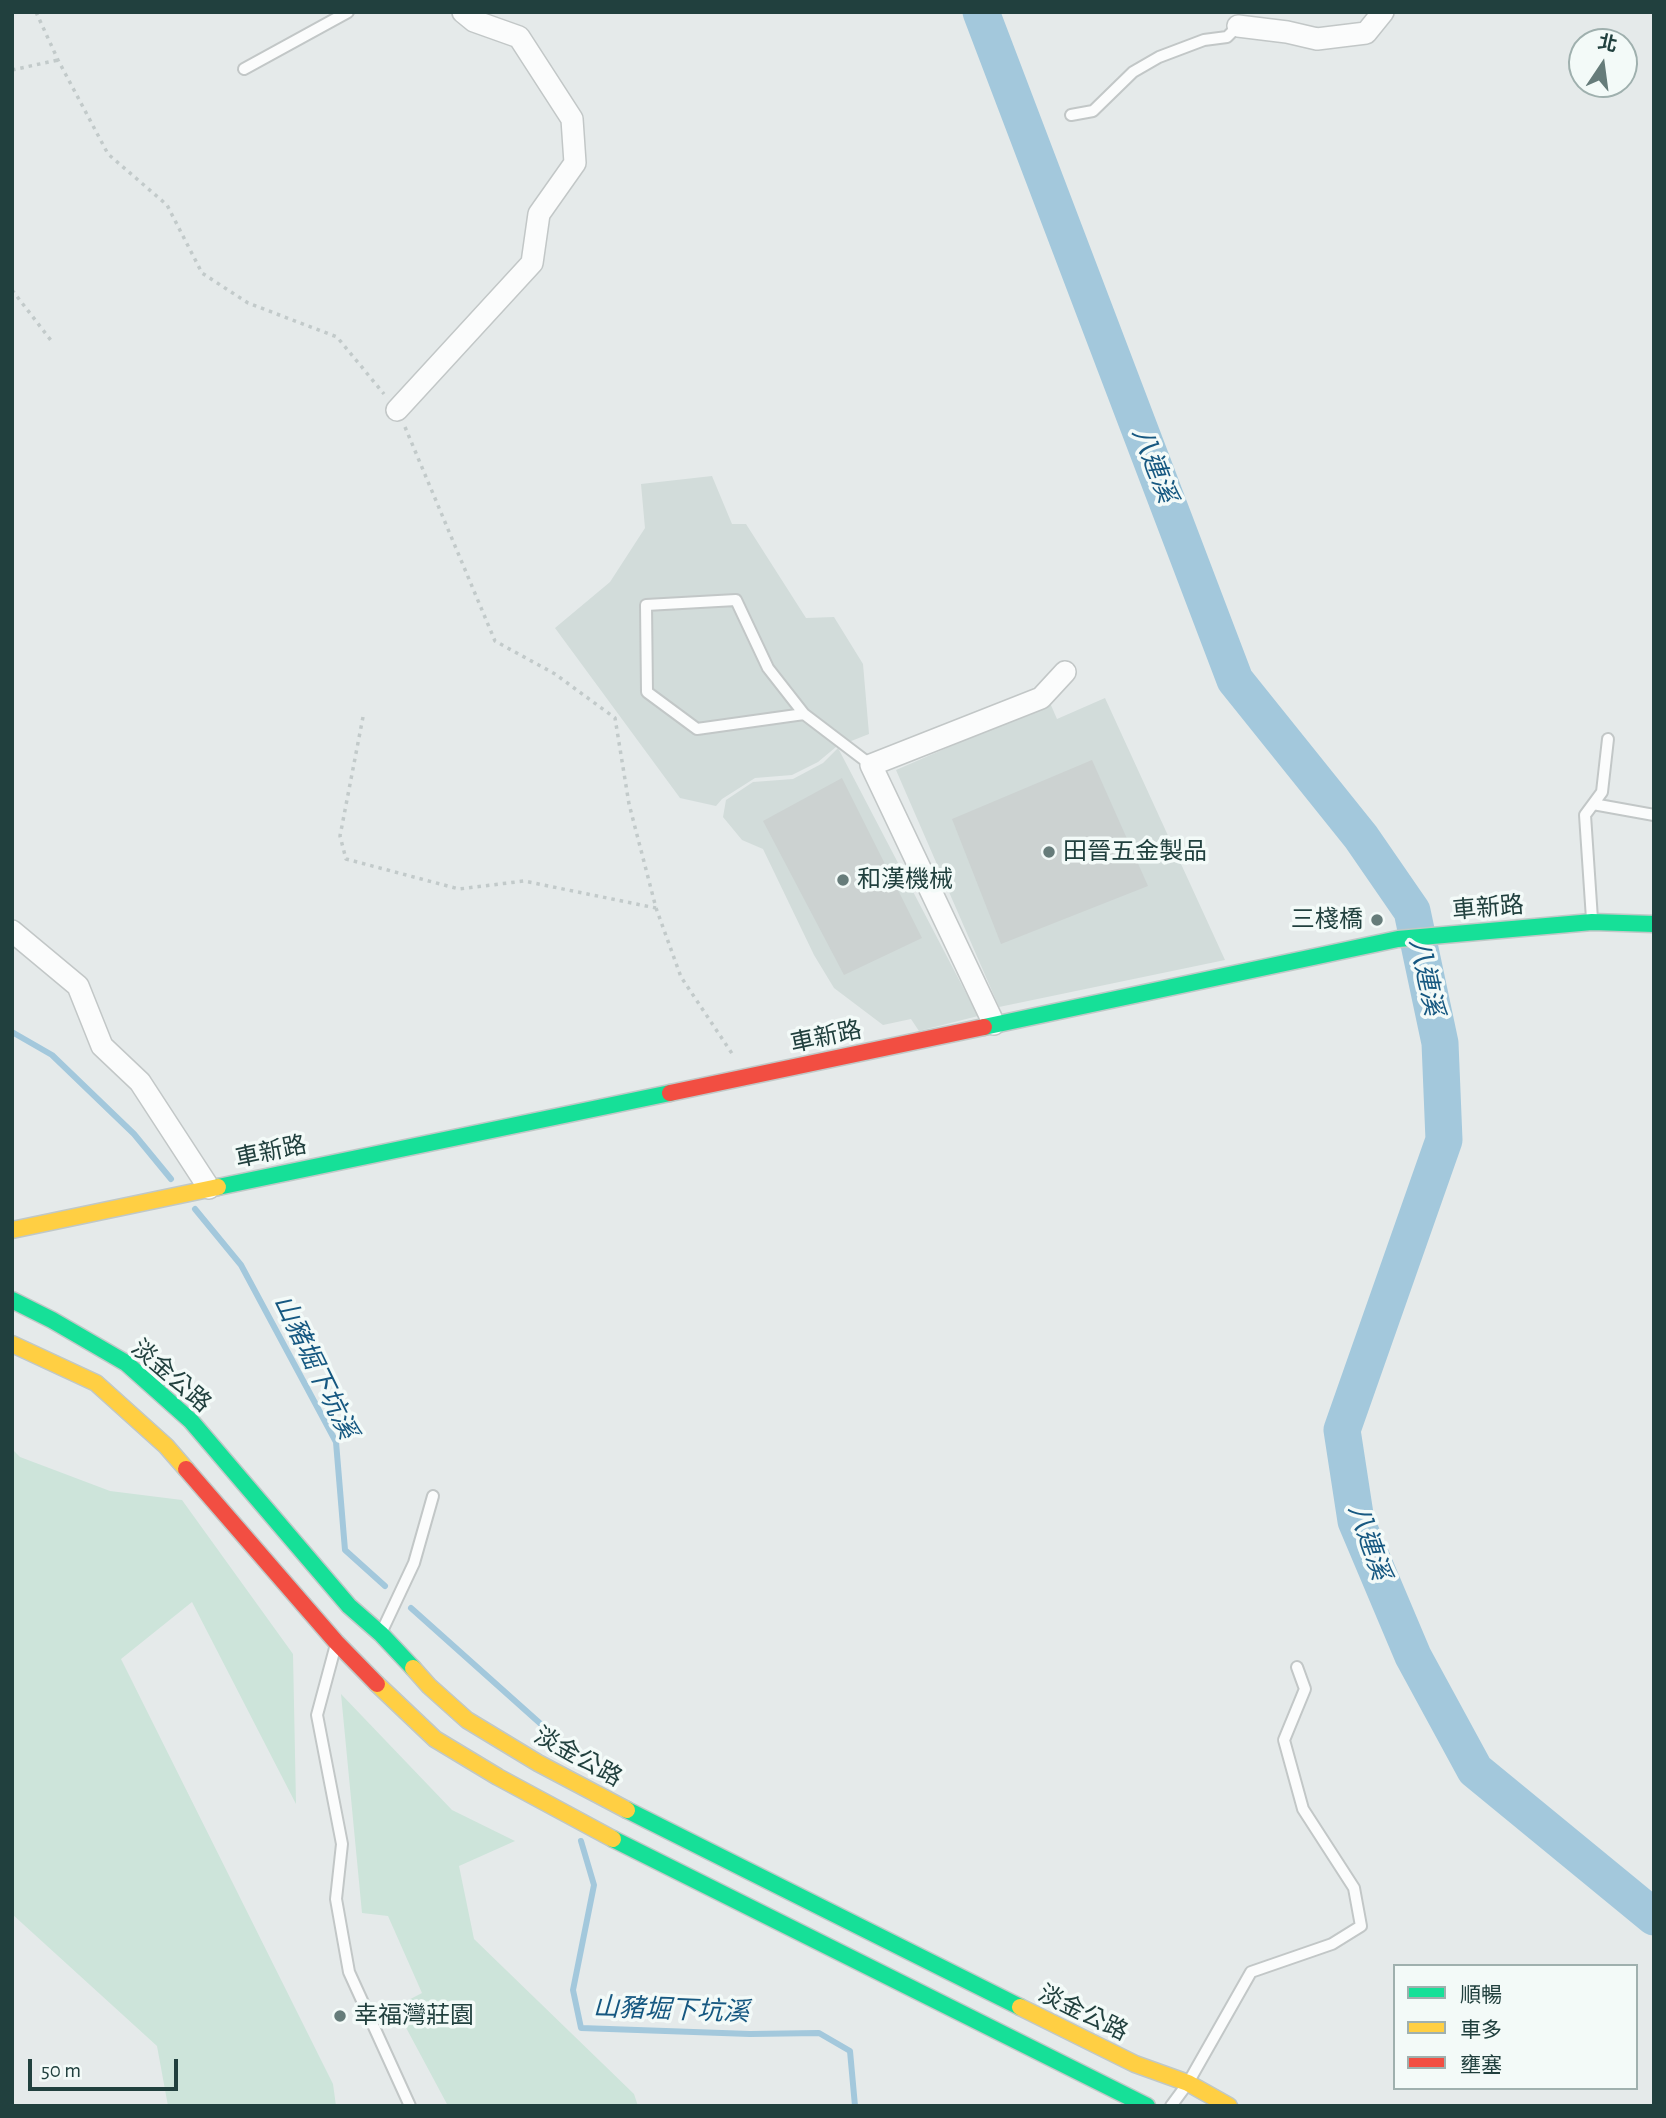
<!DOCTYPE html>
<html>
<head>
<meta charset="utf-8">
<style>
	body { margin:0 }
	#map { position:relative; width:1666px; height:2118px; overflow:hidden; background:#e5eaea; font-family:"Alegreya Sans","Noto Sans TC",sans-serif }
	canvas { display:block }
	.frame { position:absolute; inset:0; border:14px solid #21403e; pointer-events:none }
	.legend { position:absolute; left:1393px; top:1964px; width:245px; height:126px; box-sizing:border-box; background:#f3faf8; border:2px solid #9fb0ae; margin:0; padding:9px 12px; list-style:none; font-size:21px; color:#21403e }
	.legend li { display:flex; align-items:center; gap:14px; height:35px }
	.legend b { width:35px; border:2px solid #9fb0ae }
	.north { position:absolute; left:1568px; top:28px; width:70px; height:70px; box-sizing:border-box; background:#f3faf8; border:2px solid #9fb0ae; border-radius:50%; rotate:13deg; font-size:19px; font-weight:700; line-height:28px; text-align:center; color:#21403e }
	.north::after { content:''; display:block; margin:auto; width:24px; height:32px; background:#667c7a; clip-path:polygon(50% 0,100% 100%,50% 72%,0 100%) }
	.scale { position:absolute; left:28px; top:2059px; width:150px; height:32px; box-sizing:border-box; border:4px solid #21403e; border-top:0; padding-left:9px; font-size:21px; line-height:24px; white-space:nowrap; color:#21403e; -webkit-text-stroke:5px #f3faf8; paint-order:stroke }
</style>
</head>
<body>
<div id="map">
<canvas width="1666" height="2118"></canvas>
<div class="frame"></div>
<ul class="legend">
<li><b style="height:9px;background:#16e098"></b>順暢</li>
<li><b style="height:9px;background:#ffcf43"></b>車多</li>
<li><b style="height:9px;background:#f24e42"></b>壅塞</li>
</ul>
<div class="north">北</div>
<div class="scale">50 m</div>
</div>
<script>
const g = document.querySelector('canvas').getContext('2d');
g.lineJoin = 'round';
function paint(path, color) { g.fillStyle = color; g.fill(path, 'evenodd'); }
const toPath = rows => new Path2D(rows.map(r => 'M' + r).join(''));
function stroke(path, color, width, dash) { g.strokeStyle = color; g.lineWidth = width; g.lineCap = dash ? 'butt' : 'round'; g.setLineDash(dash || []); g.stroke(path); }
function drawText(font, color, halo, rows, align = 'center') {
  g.font = font + ' "Alegreya Sans","Noto Sans TC",sans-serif'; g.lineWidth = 7; g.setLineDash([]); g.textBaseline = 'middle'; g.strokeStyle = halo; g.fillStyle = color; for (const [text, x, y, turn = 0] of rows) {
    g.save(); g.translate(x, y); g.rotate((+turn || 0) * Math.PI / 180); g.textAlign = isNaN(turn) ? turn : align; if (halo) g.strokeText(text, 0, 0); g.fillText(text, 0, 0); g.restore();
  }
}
paint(toPath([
	[712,476,732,524,746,524,806,618,834,617,863,664,869,734,836,747,818,762,792,775,755,778,722,799,716,806,680,798,555,628,610,582,645,528,641,484],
	[1105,698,1225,960,999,1007,896,770,1050,703,1057,719],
	[838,748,978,1016,919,1031,911,1019,883,1025,834,988,814,955,763,849,742,840,723,817,726,800,753,782,793,779,823,763]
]), '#d2dcda');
paint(toPath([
	[12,1449,20,1457,110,1491,182,1500,293,1654,296,1804,192,1602,121,1659,333,2084,336,2106,168,2106,157,2046,12,1914],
	[341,1694,452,1810,515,1841,459,1866,474,1939,634,2094,638,2106,448,2106,403,2022,397,2006,422,1993,388,1916,362,1913]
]), '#cde4da');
stroke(toPath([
	[12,1032,52,1055,134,1134,171,1179],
	[195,1209,241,1265,336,1442,345,1550,385,1586],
	[411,1608,552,1734,558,1755],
	[581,1841,594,1885,573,1990,581,2028,750,2034,819,2033,850,2051,855,2106]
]), '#a3c8dc', 6);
stroke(toPath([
	[981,12,1235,680,1361,837,1412,911,1440,1043,1444,1140,1342,1430,1356,1521,1413,1656,1475,1770,1654,1917]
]), '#a3c8dc', 37);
paint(toPath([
	[1092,760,1148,886,1001,944,952,819],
	[842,778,922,938,844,975,763,821]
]), '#ccd2d1');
const lane = toPath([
	[244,69,348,12],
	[1071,115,1093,111,1133,72,1159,57,1204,40,1227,37,1238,26],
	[804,714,697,729,647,692,646,605,736,600,768,668,804,714,871,765],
	[1593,804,1654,815],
	[1592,919,1585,815,1602,792,1608,739],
	[382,1631,414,1563,433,1496],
	[335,1648,317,1715,342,1844,336,1899,349,1972,410,2106],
	[1171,2106,1188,2083,1251,1972,1332,1944,1361,1926,1354,1888,1303,1809,1284,1740,1305,1689,1297,1667]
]);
const street = toPath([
	[1238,26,1287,32,1317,39,1366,33,1383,12],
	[397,410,532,263,539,214,575,163,572,119,519,37,474,21,463,12],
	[12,931,78,986,102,1046,140,1082,209,1188],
	[994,1024,871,765,1041,698,1065,672]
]);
const fast = toPath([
	[984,1027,1398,939,1592,922,1654,924],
	[218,1187,670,1093],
	[12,1300,52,1320,126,1363,191,1421,349,1606,381,1634,413,1668],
	[627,1810,1020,2007],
	[613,1839,1147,2106]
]);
const slow = toPath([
	[12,1230,218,1187],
	[12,1344,96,1383,166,1446,186,1469],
	[413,1668,429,1686,467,1720,538,1763,627,1810],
	[377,1684,435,1739,498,1777,613,1839],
	[1020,2007,1135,2064,1188,2083,1229,2106]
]);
const jam = toPath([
	[670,1093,984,1027],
	[186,1469,336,1642,377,1684]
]);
stroke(lane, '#c2c7c7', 14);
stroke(street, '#c2c7c7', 24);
stroke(fast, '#c0c8c7', 19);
stroke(slow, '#c0c8c7', 19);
stroke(jam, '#c0c8c7', 19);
stroke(toPath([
	[36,12,58,60,108,154,167,205,202,273,248,303,337,337,384,394],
	[12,70,58,60],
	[12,290,53,343],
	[405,427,495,641,555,674,615,718,629,804,656,908,681,977,733,1055],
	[363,717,340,836,346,859,459,889,524,881,656,908]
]), '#c2caca', 3.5, [3.5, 5]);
stroke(lane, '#fbfcfc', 10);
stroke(street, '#fbfcfc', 21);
stroke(fast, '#16e098', 16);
stroke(slow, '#ffcf43', 16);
stroke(jam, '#f24e42', 16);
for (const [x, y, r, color] of [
	[1049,852,7,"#667c7a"],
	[843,880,7,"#667c7a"],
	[1377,920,7,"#667c7a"],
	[340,2016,7,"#667c7a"]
]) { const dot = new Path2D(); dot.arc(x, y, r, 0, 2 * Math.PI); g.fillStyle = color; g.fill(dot); stroke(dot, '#f3faf8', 2.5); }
drawText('24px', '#21403e', '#f3faf8', [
	["田晉五金製品",1063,852],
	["和漢機械",857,880],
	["三棧橋",1363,920,"right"],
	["幸福灣莊園",354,2016]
], 'left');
drawText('24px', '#21403e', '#f3faf8', [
	["車新路",1488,908,-5],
	["車新路",826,1037,-12],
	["車新路",271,1152,-12],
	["淡金公路",171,1376,41],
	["淡金公路",578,1757,29],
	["淡金公路",1083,2013,26]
]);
drawText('italic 26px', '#165881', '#f3faf8', [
	["八連溪",1154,465,69],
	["八連溪",1426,977,78],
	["山豬堀下坑溪",315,1367,64],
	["八連溪",1369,1542,71],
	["山豬堀下坑溪",671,2010,2]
]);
</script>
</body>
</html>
